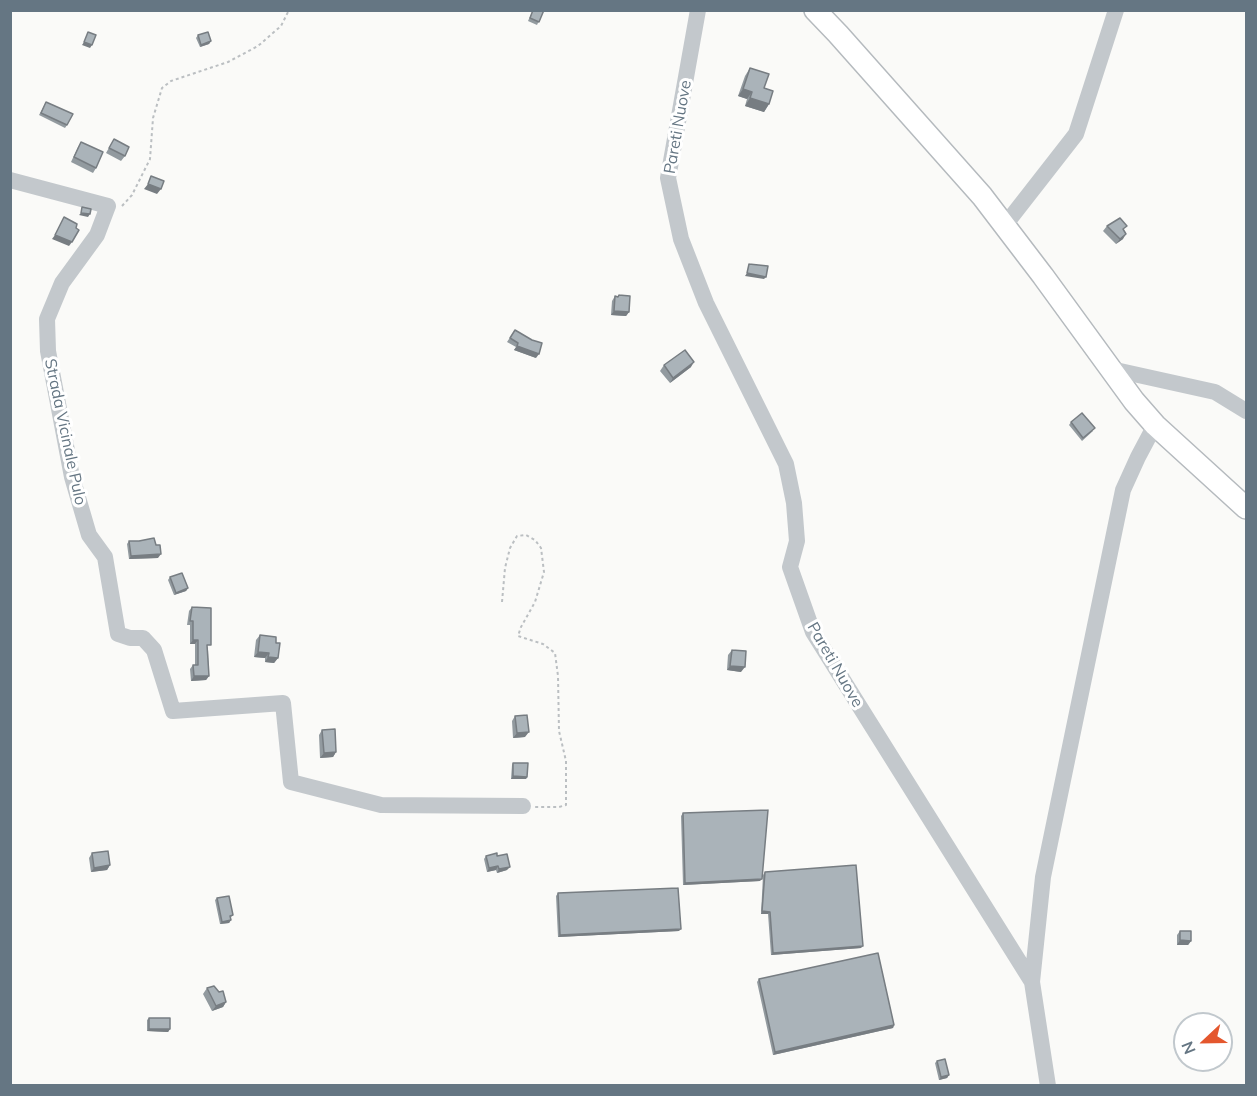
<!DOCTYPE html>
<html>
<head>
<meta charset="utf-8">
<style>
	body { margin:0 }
	#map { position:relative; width:1257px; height:1096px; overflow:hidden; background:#fafaf8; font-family:Mulish,sans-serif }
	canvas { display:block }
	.frame { position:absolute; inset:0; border:12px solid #657683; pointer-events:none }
	.north { position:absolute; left:1173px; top:1012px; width:60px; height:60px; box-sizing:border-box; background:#fff; border:2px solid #c1c8cd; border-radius:50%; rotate:248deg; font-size:16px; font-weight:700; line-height:24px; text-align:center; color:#657683 }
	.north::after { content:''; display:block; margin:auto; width:21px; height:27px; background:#e4572e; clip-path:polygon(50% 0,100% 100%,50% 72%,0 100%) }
</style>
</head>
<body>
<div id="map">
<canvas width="1257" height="1096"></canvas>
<div class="frame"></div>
<div class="north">N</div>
</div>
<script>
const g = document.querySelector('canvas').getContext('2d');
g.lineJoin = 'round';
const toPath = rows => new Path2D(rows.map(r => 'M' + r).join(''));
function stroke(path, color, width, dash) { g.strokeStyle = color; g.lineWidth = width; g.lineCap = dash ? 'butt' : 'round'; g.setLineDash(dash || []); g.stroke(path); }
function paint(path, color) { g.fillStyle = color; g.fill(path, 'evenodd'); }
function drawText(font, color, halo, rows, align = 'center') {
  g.font = font + ' Mulish,sans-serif'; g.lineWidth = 6; g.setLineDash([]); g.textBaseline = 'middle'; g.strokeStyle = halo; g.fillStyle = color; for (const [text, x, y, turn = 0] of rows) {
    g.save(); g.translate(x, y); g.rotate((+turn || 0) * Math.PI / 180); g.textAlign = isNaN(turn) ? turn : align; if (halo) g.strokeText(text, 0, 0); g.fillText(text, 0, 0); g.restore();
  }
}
const major = toPath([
	[815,10,838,34,982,196,1043,276,1134,401,1155,425,1246,508]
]);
stroke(major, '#b5babe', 24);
stroke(toPath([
	[122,206,132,195,150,159,153,118,162,88,171,81,228,62,258,46,281,26,289,10],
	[502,602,505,568,510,548,517,536,526,535,535,540,541,548,544,572,535,602,521,627,518,636,543,644,555,653,558,676,559,731,566,761,566,805,559,807,535,807]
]), '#bbbfc2', 2, [3, 3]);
stroke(toPath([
	[698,10,668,178,681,239,706,303,786,464,794,503,797,541,790,567,813,632,1032,982,1048,1086],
	[10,180,108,206,97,235,62,283,47,319,48,351,72,477,89,535,105,557,118,634,130,638,143,638,154,650,173,711,283,703,291,782,381,805,523,806],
	[1005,225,1076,134,1116,10],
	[1111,369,1215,392,1246,411],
	[1032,982,1043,877,1123,490,1138,457,1155,425]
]), '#c3c8cc', 16);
stroke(major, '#fff', 21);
paint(toPath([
	[533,10,544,10,537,25,528,21],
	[198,35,211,41,209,44,200,47,196,38],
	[750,68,764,88,769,104,764,112,745,106,747,99,738,96,745,76],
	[46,102,67,125,65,128,39,115],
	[114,139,125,156,121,161,106,153],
	[81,142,96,168,93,173,71,162,78,147],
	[1107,226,1124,230,1123,239,1116,244,1103,231],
	[619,295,629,312,626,316,611,315,612,301,615,296,617,297],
	[515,330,536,358,514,350,516,347,507,342],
	[664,365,691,367,670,383,660,371],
	[1071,422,1093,431,1082,441,1069,425],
	[129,541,158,558,129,559,127,544],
	[170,577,188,588,186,591,174,595,168,580],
	[192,607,208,649,209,676,206,680,191,681,190,669,193,665,195,665,195,644,190,644,190,625,187,625,189,611],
	[260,635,276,643,278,658,274,663,265,662,265,658,254,657,256,640],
	[732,650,741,672,727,670,728,655],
	[515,716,525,737,513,738,512,721],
	[322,730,336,752,333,757,320,758,319,735],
	[513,763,527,777,526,779,511,779,512,765],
	[683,813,760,881,683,885,681,816],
	[92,853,110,865,107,870,91,872,89,858],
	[486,856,497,856,507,870,497,873,496,870,487,872,484,859],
	[765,872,861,948,771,955,768,914,761,914,763,875],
	[558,893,679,931,558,937,556,896],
	[217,898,233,915,230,918,231,920,229,923,220,924,215,900],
	[1180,931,1191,941,1188,945,1177,945,1177,935],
	[759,979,894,1025,893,1028,773,1055,757,982],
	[207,988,226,1002,223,1007,212,1011,203,994],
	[149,1018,170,1029,168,1032,147,1031,147,1020],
	[937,1061,949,1075,947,1078,939,1080,935,1063]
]), '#929a9f');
paint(toPath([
	[211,41,209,44,200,47,201,45],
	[84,42,92,45,90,48,82,45],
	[743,89,752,92,747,99,738,96],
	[750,98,769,104,764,112,745,106],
	[148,184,161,189,157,194,144,189],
	[81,213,90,214,88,217,79,215],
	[1126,234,1123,239,1116,244,1120,239],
	[55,235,72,242,69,246,52,239],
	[747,273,766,277,764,279,745,276],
	[614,311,629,312,626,316,611,315],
	[517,346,539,354,536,358,514,350],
	[694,362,691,367,670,383,673,378],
	[161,554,158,558,129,559,131,556],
	[188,588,186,591,174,595,176,593],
	[193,640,198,640,195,644,190,644],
	[258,652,269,653,265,658,254,657],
	[268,657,278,658,274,663,265,662],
	[730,666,745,667,741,672,727,670],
	[194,676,209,676,206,680,191,681],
	[529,732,525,737,513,738,517,733],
	[336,752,333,757,320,758,324,753],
	[513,776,527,777,526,779,511,779],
	[110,865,107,870,91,872,94,868],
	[498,866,496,870,487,872,489,868],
	[510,867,507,870,497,873,499,869],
	[762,879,760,881,683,885,685,883],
	[762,911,770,912,768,914,761,914],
	[231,920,229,923,220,924,222,922],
	[681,929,679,931,558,937,560,935],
	[1180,940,1191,941,1188,945,1177,945],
	[863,946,861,948,771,955,773,953],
	[226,1002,223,1007,212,1011,216,1006],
	[894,1025,893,1028,773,1055,775,1052],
	[149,1029,170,1029,168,1032,147,1031],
	[949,1075,947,1078,939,1080,941,1077]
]), '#777d82');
const building = toPath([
	[533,10,544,10,539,22,530,18,533,10],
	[88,32,96,35,92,45,84,42,88,32],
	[208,32,211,41,201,45,198,35,208,32],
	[750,68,769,74,764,88,773,91,769,104,750,98,752,92,743,89,750,68],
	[46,102,73,114,67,125,41,113,46,102],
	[114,139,129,147,125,156,109,148,114,139],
	[81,142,103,152,96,168,74,157,81,142],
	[151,176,164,181,161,189,148,184,151,176],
	[82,207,91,209,90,214,81,213,82,207],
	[64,217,77,224,76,228,79,230,72,242,55,235,64,217],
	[1120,218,1127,226,1123,229,1126,234,1120,239,1107,226,1120,218],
	[749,264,768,266,766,277,747,273,749,264],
	[619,295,630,296,629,312,614,311,615,296,618,297,619,295],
	[515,330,532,340,542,343,539,354,517,346,518,343,510,338,515,330],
	[685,350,694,362,673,378,664,365,685,350],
	[1082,413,1095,428,1083,438,1071,422,1082,413],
	[154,538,156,545,160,545,161,554,131,556,129,541,139,541,154,538],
	[182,573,188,588,176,593,170,577,182,573],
	[192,607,211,608,211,645,207,645,209,676,194,676,193,665,198,665,198,640,193,640,193,621,190,621,192,607],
	[260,635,276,637,276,643,280,643,278,658,268,657,269,653,258,652,260,635],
	[732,650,746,651,745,667,730,666,732,650],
	[527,715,529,732,517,733,515,716,527,715],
	[335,729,336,752,324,753,322,730,335,729],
	[513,763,528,763,527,777,513,776,513,763],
	[768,810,762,879,685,883,683,813,768,810],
	[108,851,110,865,94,868,92,853,108,851],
	[497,853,497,856,507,854,510,867,499,869,498,866,489,868,486,856,497,853],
	[856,865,863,946,773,953,770,912,762,911,765,872,856,865],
	[678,888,681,929,560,935,558,893,678,888],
	[229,896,233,915,230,916,231,920,222,922,217,898,229,896],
	[1180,931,1191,931,1191,941,1180,940,1180,931],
	[878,953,894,1025,775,1052,759,979,878,953],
	[214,986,219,992,223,991,226,1002,216,1006,207,988,214,986],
	[149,1018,170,1018,170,1029,149,1029,149,1018],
	[945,1059,949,1075,941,1077,937,1061,945,1059]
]);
paint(building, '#aab3b9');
stroke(building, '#777d82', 1.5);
drawText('16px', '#657683', '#fff', [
	["Pareti Nuove",678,127,-80],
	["Strada Vicinale Pulo",65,432,78],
	["Pareti Nuove",835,665,60]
]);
</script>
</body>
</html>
